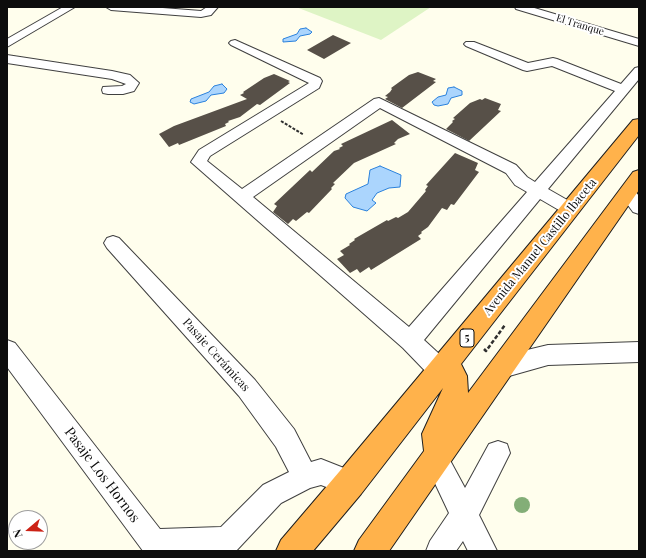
<!DOCTYPE html>
<html>
<head>
<meta charset="utf-8">
<style>
	body { margin:0 }
	#map { position:relative; width:646px; height:558px; overflow:hidden; background:#fffeed; font-family:"Playfair Display",serif }
	canvas { display:block }
	.frame { position:absolute; inset:0; border:8px solid #0d0d0d; pointer-events:none }
	.north { position:absolute; left:8px; top:510px; width:40px; height:40px; box-sizing:border-box; background:#fff; border:1px solid #9e9e9e; border-radius:50%; rotate:251deg; font-size:11px; font-weight:700; line-height:16px; text-align:center; color:#0d0d0d }
	.north::after { content:''; display:block; margin:auto; width:14px; height:18px; background:#cc2216; clip-path:polygon(50% 0,100% 100%,50% 72%,0 100%) }
</style>
</head>
<body>
<div id="map">
<canvas width="646" height="558"></canvas>
<div class="frame"></div>
<div class="north">N</div>
</div>
<script>
const g = document.querySelector('canvas').getContext('2d');
g.lineJoin = 'round';
function paint(path, color) { g.fillStyle = color; g.fill(path, 'evenodd'); }
const toPath = rows => new Path2D(rows.map(r => 'M' + r).join(''));
function stroke(path, color, width, dash) { g.strokeStyle = color; g.lineWidth = width; g.lineCap = dash ? 'butt' : 'round'; g.setLineDash(dash || []); g.stroke(path); }
function drawText(font, color, halo, rows, align = 'center') {
  g.font = font + ' "Playfair Display",serif'; g.lineWidth = 4; g.setLineDash([]); g.textBaseline = 'middle'; g.strokeStyle = halo; g.fillStyle = color; for (const [text, x, y, turn = 0] of rows) {
    g.save(); g.translate(x, y); g.rotate((+turn || 0) * Math.PI / 180); g.textAlign = isNaN(turn) ? turn : align; if (halo) g.strokeText(text, 0, 0); g.fillText(text, 0, 0); g.restore();
  }
}
paint(toPath([
	[296,7,431,7,381,40]
]), '#def4c5');
const water = toPath([
	[306,28,312,32,310,34,300,36,296,41,283,42,283,39,297,34,300,29,306,28],
	[222,84,227,89,224,93,211,95,206,101,194,104,190,102,191,99,209,92,214,86,222,84],
	[454,87,462,91,462,95,451,98,448,104,438,106,434,105,432,102,438,97,446,95,448,88,454,87],
	[380,166,401,175,400,187,389,188,377,193,372,200,376,203,367,211,353,207,345,198,346,194,368,184,370,170,380,166]
]);
paint(water, '#abd5fd');
stroke(water, '#2a81dc', 1);
paint(toPath([
	[333,35,351,43,324,59,307,50],
	[418,72,436,79,433,81,436,82,402,108,385,99,388,97,385,96,390,92,392,89,391,88,409,75],
	[274,74,290,81,288,82,290,83,260,105,257,104,240,117,228,121,229,122,225,124,226,126,179,145,178,143,169,147,159,134,174,126,247,99,240,95,244,93,243,92,264,78],
	[485,98,501,104,498,110,501,111,469,141,446,129,453,122,452,121,455,119,453,118,470,103,480,99,482,100],
	[392,120,410,134,398,139,394,143,396,144,354,163,333,183,335,184,331,188,332,189,309,213,307,212,296,221,293,219,288,224,273,212,277,206,274,204,310,170,312,172,334,151,340,149,339,148,343,146,341,144],
	[455,153,478,163,475,170,479,172,454,205,451,204,447,210,442,208,428,227,421,232,422,233,418,236,421,239,371,270,369,267,360,273,357,269,350,273,337,259,344,255,340,251,350,245,349,244,355,240,354,239,387,220,388,221,396,217,398,218,408,212,426,191,425,190,428,186,426,185]
]), '#575048');
const minor = toPath([
	[63,7,75,7,7,47,7,39,63,7],
	[106,7,150,7,201,11,207,7,218,7,211,15,201,17,111,10,106,7],
	[515,7,531,7,639,39,639,46,516,9,515,7],
	[235,40,320,78,322,81,319,88,210,156,207,161,242,189,374,99,379,98,516,165,527,177,535,182,615,91,552,66,527,71,523,70,466,46,464,44,466,42,474,42,528,63,553,58,557,59,621,84,635,68,639,67,639,79,548,189,576,205,578,209,576,213,570,215,564,213,540,199,424,340,448,362,451,370,448,378,440,381,432,378,403,348,191,162,199,150,309,83,231,45,229,43,231,41,235,40],
	[380,108,506,173,515,185,527,192,409,327,253,197,380,108],
	[7,55,112,71,130,75,139,83,134,91,123,94,108,94,103,93,102,90,103,87,122,86,126,84,112,79,7,63,7,55],
	[627,187,633,189,639,196,639,214,633,212,619,193,621,189,627,187],
	[113,236,119,238,255,380,294,429,311,462,321,459,359,474,363,483,359,492,350,496,321,485,310,488,281,503,236,551,143,551,7,367,7,340,15,343,160,529,221,527,263,485,289,472,276,447,239,396,107,248,104,243,107,238,113,236],
	[639,342,639,362,548,365,502,378,494,375,491,367,494,359,502,356,548,345,639,342],
	[498,441,507,444,510,453,479,515,497,551,468,551,463,541,456,551,426,551,430,541,449,513,424,460,427,451,436,448,445,451,465,488,489,444,498,441]
]);
const highway = toPath([
	[639,119,639,135,461,364,467,376,468,393,633,172,639,170,639,190,389,551,354,551,359,540,424,451,422,434,443,388,361,494,313,551,276,551,281,540,339,472,633,120,639,119]
]);
stroke(minor, '#404040', 2);
stroke(highway, '#1e1e1e', 2);
stroke(toPath([
	[281,121,304,135]
]), '#2f2f2f', 2, [3, 1.5]);
stroke(toPath([
	[484,349,486,351,505,325]
]), '#2f2f2f', 2.5, [4, 2]);
paint(minor, '#fff');
paint(highway, '#ffb24b');
g.fillStyle = '#83ae77';
for (const [x, y] of [
	[522,505]
]) { g.beginPath(); g.arc(x, y, 8, 0, 2 * Math.PI); g.fill(); }
drawText('10px', '#0d0d0d', '#fff', [
	["El Tranque",580,25,17]
]);
for (const [x, y, w] of [
	[467,338,14]
]) { const box = new Path2D(); box.roundRect(x - w / 2, y - 9, w, 18, 3); g.fillStyle = '#fff'; g.fill(box); stroke(box, '#0d0d0d', 1); }
drawText('bold 11px', '#0d0d0d', null, [
	["5",467,338]
]);
drawText('12px', '#0d0d0d', '#fff', [
	["Avenida Manuel Castillo Ibaceta",540,247,-51],
	["Pasaje Cerámicas",216,355,48]
]);
drawText('14px', '#0d0d0d', '#fff', [
	["Pasaje Los Hornos",102,475,53]
]);
</script>
</body>
</html>
